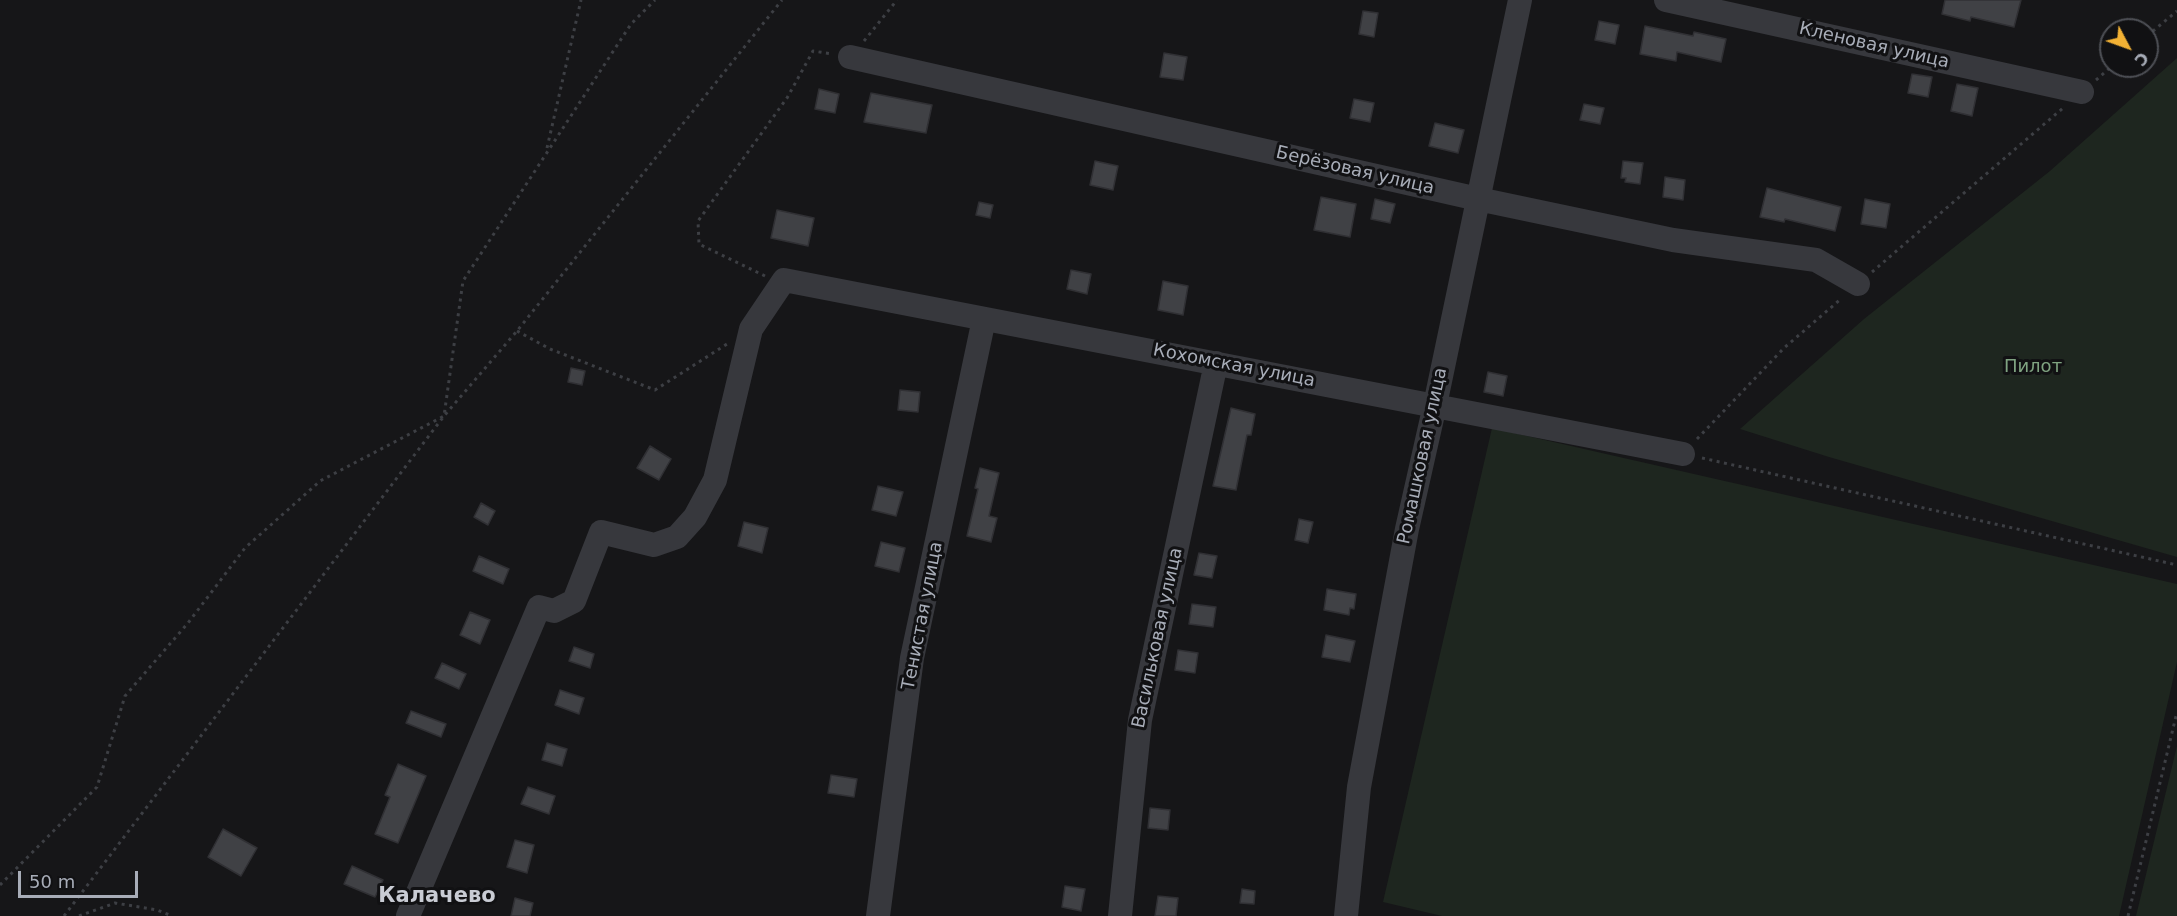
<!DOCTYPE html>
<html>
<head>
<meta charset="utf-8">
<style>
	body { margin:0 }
	#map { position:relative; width:2177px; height:916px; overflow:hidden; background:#161618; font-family:"DejaVu Sans",sans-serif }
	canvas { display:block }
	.north { position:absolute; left:2099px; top:18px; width:60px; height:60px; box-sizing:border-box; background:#111113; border:2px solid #4d4f55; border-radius:50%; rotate:131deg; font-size:16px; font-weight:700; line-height:24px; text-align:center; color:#a8adb8 }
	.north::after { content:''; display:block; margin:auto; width:21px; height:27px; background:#f2b134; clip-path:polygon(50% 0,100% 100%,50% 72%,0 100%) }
	.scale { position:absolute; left:18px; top:871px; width:120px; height:27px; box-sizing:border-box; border:3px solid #a8adb8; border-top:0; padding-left:8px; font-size:18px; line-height:21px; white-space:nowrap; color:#a8adb8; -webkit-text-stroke:4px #111113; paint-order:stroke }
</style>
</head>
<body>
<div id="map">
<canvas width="2177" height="916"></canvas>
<div class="north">С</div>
<div class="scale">50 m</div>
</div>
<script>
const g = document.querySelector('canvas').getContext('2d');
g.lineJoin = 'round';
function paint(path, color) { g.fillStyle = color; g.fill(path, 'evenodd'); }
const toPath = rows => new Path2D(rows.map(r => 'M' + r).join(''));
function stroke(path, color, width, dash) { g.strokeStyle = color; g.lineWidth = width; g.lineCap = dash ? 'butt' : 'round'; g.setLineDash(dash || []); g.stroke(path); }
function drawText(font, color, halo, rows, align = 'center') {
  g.font = font + ' "DejaVu Sans",sans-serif'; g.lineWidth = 6; g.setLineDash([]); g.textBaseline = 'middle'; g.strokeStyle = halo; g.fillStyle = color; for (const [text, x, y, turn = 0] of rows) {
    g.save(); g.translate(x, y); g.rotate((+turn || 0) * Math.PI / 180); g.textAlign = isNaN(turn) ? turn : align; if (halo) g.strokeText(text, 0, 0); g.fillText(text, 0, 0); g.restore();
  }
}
paint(toPath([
	[2177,58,2177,557,1829,457,1740,429,1864,319,2050,171],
	[1492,428,2177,584,2177,662,2119,916,1442,916,1383,902],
	[2177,746,2177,916,2136,916]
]), '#1e261f');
const building = toPath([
	[1945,0,2021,0,2014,27,1971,17,1970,21,1942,14,1945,0],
	[1363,11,1378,13,1374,37,1359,34,1363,11],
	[1599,21,1619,25,1615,44,1595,40,1599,21],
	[1645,26,1693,36,1694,32,1726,39,1721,62,1677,52,1676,61,1640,54,1645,26],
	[1164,53,1187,57,1183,80,1160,77,1164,53],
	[1912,74,1932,77,1928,97,1908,93,1912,74],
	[1957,84,1978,88,1972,116,1951,111,1957,84],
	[819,89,839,94,835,113,815,109,819,89],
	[871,93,932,105,926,133,864,122,871,93],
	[1354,99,1374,103,1370,122,1350,118,1354,99],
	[1584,104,1604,108,1600,124,1580,120,1584,104],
	[1435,123,1464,130,1458,153,1429,146,1435,123],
	[1095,161,1118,166,1113,190,1090,185,1095,161],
	[1623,161,1643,163,1640,184,1625,182,1626,178,1621,178,1623,161],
	[1665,177,1685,180,1683,200,1663,197,1665,177],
	[1767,188,1841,207,1835,231,1785,219,1784,222,1760,217,1767,188],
	[1321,197,1356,204,1350,237,1314,230,1321,197],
	[1375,199,1395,204,1390,223,1371,219,1375,199],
	[1865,199,1890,204,1886,228,1861,224,1865,199],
	[979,202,993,205,990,218,976,215,979,202],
	[777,210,814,218,808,246,771,238,777,210],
	[1071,270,1091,274,1087,294,1067,289,1071,270],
	[1163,281,1188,286,1183,315,1158,310,1163,281],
	[571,368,585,371,582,385,568,382,571,368],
	[1488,372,1507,376,1503,396,1484,392,1488,372],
	[900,390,920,392,918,412,898,410,900,390],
	[1231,408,1255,414,1251,435,1247,435,1236,490,1213,486,1231,408],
	[650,446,671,459,659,480,637,468,650,446],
	[980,468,999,473,989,516,997,518,991,542,967,536,978,489,975,488,980,468],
	[878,486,903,492,896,516,872,510,878,486],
	[481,503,495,511,488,525,474,517,481,503],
	[1299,519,1313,522,1308,543,1295,540,1299,519],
	[744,522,768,528,762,553,738,546,744,522],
	[881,542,905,548,899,572,875,566,881,542],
	[1199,553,1217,556,1212,578,1194,575,1199,553],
	[479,556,509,569,503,584,473,571,479,556],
	[1327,589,1356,594,1354,609,1350,608,1349,615,1324,610,1327,589],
	[1192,604,1216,607,1213,627,1189,624,1192,604],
	[470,612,490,620,480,644,460,635,470,612],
	[1326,635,1355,641,1350,662,1322,657,1326,635],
	[574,647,594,654,590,668,569,661,574,647],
	[1178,650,1198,653,1195,673,1175,670,1178,650],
	[442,663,466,674,459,689,435,678,442,663],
	[560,690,584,698,579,714,555,705,560,690],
	[411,711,446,724,441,737,406,723,411,711],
	[547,743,567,749,562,766,542,760,547,743],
	[398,764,426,776,398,843,375,834,390,797,385,795,398,764],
	[831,775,857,779,854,797,828,793,831,775],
	[528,787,555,796,549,814,521,804,528,787],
	[1150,808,1170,810,1168,830,1148,828,1150,808],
	[223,829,257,848,241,876,208,857,223,829],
	[515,840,534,845,527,873,507,867,515,840],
	[352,866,383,880,375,897,344,884,352,866],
	[1065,886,1085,889,1081,911,1062,907,1065,886],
	[1242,889,1255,891,1254,904,1240,903,1242,889],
	[1158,896,1178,898,1176,916,1155,916,1158,896],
	[515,898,533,903,530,916,511,916,515,898]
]);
paint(building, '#404145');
stroke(building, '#303034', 1.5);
stroke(toPath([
	[2147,36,2177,11],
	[864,41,897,0],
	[2096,80,2112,66],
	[547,148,581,0],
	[1872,272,2063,108],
	[765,276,699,244,698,221,787,98,813,51,832,54],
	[517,331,550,349,655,390,727,344],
	[1697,439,1784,348,1842,298],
	[1702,458,2177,565],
	[0,885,97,787,125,696,188,623,245,548,320,481,444,416,463,281,631,24,655,0],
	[64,916,444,416,517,331,782,0],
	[79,916,115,903,157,910,172,916],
	[2128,916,2177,712]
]), '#3d3f44', 3, [3, 4.5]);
stroke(toPath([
	[1666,0,2082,92],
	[850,57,1478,199,1673,240,1816,260,1858,284],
	[408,916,539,607,554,611,574,601,601,532,654,545,677,537,695,517,715,480,751,329,784,280,1683,454],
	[878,916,912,658,984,319],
	[1120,916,1140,720,1216,363],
	[1346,916,1359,787,1407,529,1435,405,1520,0]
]), '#37383d', 24);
drawText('18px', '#a8adb8', '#111113', [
	["Кленовая улица",1874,46,13],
	["Берёзовая улица",1355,171,13],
	["Кохомская улица",1234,366,11],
	["Ромашковая улица",1423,456,-78],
	["Тенистая улица",923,616,-79],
	["Васильковая улица",1158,638,-78]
]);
drawText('18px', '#7fa381', '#111113', [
	["Пилот",2033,367]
]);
drawText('bold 21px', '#c9ccd4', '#111113', [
	["Калачево",437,897]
]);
</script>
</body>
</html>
